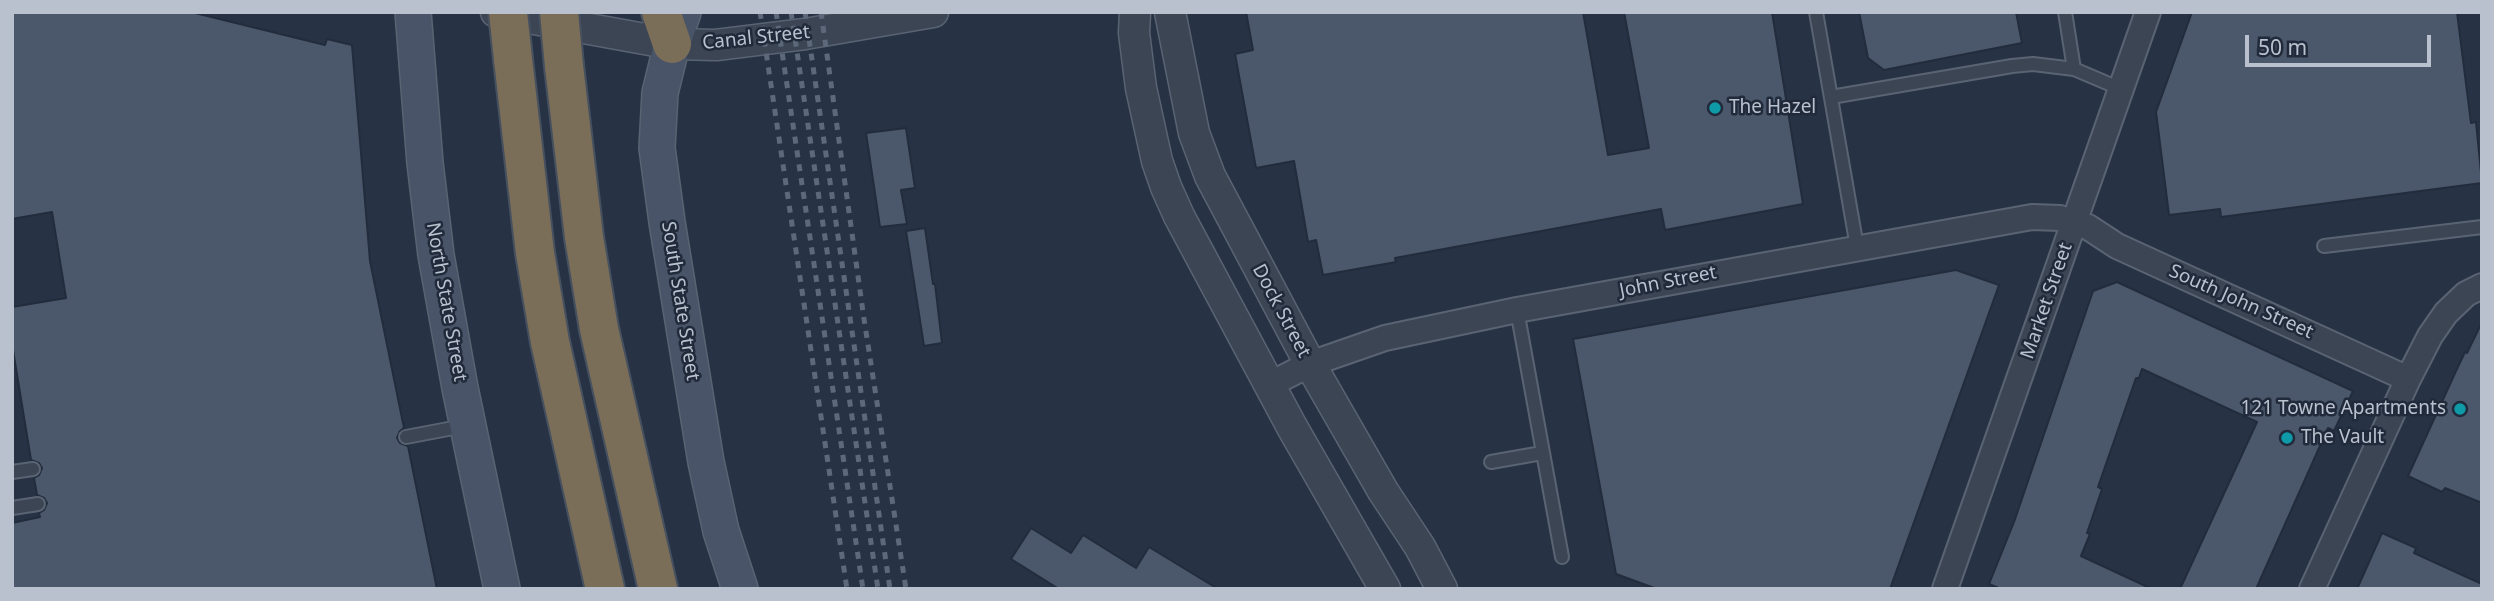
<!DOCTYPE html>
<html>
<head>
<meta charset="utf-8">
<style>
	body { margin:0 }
	#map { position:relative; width:2494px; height:601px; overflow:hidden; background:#273345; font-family:"Noto Sans",sans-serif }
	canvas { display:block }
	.frame { position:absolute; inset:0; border:14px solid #b9c1ce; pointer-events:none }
	.scale { position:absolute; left:2245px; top:35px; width:186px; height:32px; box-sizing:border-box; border:4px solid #b9c1ce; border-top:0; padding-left:9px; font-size:21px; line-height:24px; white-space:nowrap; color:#b9c1ce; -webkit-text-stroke:5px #202a3a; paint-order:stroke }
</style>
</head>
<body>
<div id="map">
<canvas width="2494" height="601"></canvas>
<div class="frame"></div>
<div class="scale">50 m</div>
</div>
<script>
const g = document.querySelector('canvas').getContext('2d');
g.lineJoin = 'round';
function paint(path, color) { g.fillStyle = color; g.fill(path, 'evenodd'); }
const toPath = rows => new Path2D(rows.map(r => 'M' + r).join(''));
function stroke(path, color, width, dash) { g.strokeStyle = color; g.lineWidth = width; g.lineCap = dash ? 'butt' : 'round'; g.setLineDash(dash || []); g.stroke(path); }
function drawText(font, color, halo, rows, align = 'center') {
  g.font = font + ' "Noto Sans",sans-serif'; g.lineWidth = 5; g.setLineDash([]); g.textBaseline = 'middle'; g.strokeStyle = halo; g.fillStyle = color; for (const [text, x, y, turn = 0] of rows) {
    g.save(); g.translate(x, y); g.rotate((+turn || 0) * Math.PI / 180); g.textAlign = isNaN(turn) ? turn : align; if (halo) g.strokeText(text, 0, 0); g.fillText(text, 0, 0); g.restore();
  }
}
const building = toPath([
	[12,12,191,12,325,45,327,39,352,45,370,261,404,428,400,431,397,438,400,443,408,446,437,589,12,589,12,523,40,517,39,513,44,510,47,503,44,498,37,495,34,478,39,475,42,468,39,463,31,460,12,344,12,307,66,298,52,212,12,219,12,12],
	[1246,12,1583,12,1608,155,1649,148,1624,12,1772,12,1803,204,1665,230,1661,209,1395,258,1396,262,1323,275,1316,240,1308,242,1294,161,1256,168,1235,54,1253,50,1246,12],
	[1859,12,2016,12,2022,43,1884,70,1868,58,1859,12],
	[2192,12,2457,12,2471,123,2476,122,2482,183,2221,217,2220,209,2169,215,2156,112,2192,12],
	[906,128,915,188,901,190,907,224,880,227,866,133,906,128],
	[925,228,933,284,935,284,942,343,924,346,906,231,925,228],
	[1956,270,1999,285,1890,589,1657,589,1616,574,1573,339,1956,270],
	[2117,282,2353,391,2334,431,2328,428,2256,589,2180,589,2257,422,2142,369,2139,378,2136,378,2098,487,2102,489,2087,533,2090,534,2081,556,2152,589,2001,589,1989,584,2014,522,2093,291,2117,282],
	[2482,322,2482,503,2445,488,2442,492,2408,476,2456,371,2465,352,2467,353,2482,322],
	[1031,528,1071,553,1083,535,1136,568,1149,547,1218,589,1059,589,1011,559,1031,528],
	[2382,533,2416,548,2414,553,2482,584,2482,589,2357,589,2382,533]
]);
paint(building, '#4b576b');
stroke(building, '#222c3c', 2);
const service = toPath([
	[1816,12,1857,247],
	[2065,12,2074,69,2121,89],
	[1831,97,2012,66,2033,64,2074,69],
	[2324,246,2482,227],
	[1517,310,1562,557],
	[406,437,464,426],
	[1491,462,1542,453],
	[12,472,33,469],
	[12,508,38,504]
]);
const minor = toPath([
	[1269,385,1310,364,1385,338,1517,310,2032,217,2060,218,2088,227,2117,246,2408,379],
	[1945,589,2148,12],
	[2312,589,2408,379,2430,336,2446,313,2466,294,2482,286]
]);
const tertiary = toPath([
	[496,12,672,44,716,45,805,34,933,12],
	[1135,12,1134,33,1141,88,1157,161,1166,187,1179,216,1292,427,1385,589],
	[1170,12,1194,133,1210,176,1310,364,1383,491,1420,547,1442,589]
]);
const secondary = toPath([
	[413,12,425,163,436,255,460,388,502,589],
	[683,12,672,44,660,93,657,148,667,222,706,462,721,531,740,589]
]);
const motorway = toPath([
	[661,12,672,44],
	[513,59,535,253,550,342,605,589],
	[564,66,584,237,599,329,658,589]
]);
stroke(service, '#5a6372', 16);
stroke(minor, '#5a6372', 28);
stroke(tertiary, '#5a6372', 33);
stroke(secondary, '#5a6372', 38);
stroke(motorway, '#46505f', 42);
stroke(service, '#3b4554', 12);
stroke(minor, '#3b4554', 24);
stroke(tertiary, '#3b4554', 30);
stroke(secondary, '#495468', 35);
stroke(motorway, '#7b6e58', 38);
stroke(toPath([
	[760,12,847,589],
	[776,12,863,589],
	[791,12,878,589],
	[805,12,890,589],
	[821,12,864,319,906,589]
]), '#5d697b', 5, [7, 7]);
const motorwayBridge = toPath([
	[508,12,513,59],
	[559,12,564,66]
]);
stroke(motorwayBridge, '#46505f', 42, []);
stroke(motorwayBridge, '#7b6e58', 38);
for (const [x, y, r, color] of [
	[1715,108,7,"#0f9aa8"],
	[2460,409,7,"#0f9aa8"],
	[2287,438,7,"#0f9aa8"]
]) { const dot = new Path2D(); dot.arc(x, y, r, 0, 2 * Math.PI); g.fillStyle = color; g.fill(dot); stroke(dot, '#202a3a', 2.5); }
drawText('19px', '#b9c1ce', '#202a3a', [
	["Canal Street",756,38,-6],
	["John Street",1668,282,-11],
	["South State Street",680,301,81],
	["Market Street",2047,301,-71],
	["North State Street",446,302,80],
	["South John Street",2241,302,24],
	["Dock Street",1281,311,62]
]);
drawText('19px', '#b9c1ce', '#202a3a', [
	["The Hazel",1729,108],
	["121 Towne Apartments",2446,409,"right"],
	["The Vault",2301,438]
], 'left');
</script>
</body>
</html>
